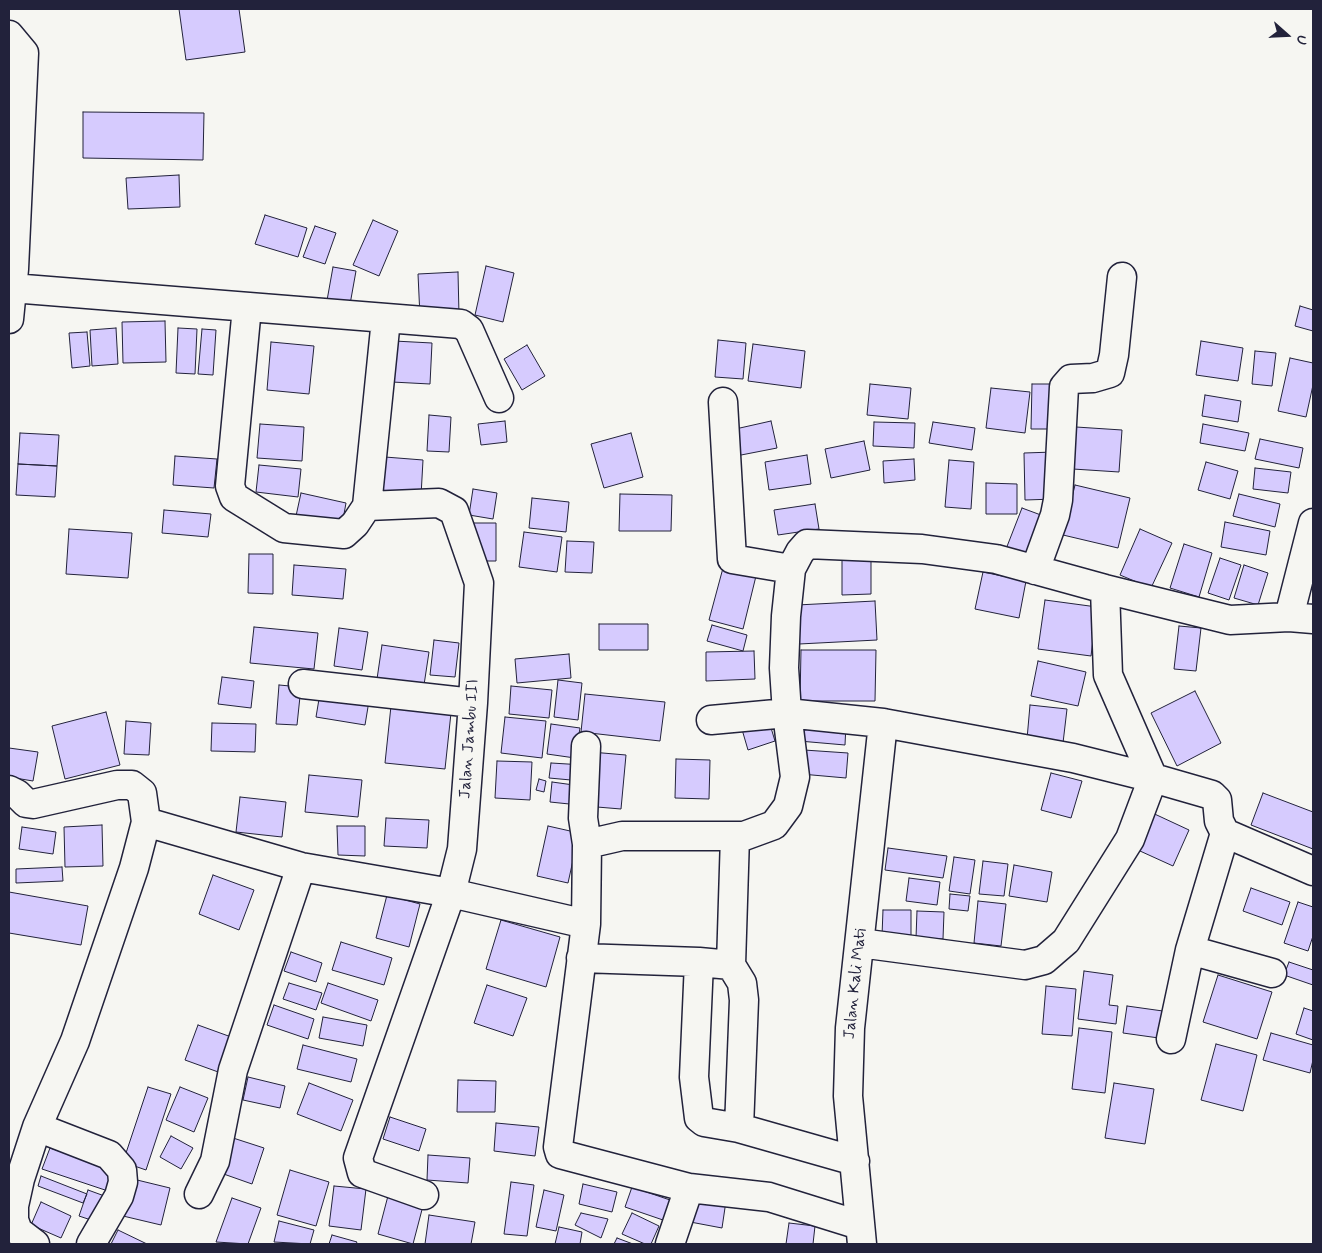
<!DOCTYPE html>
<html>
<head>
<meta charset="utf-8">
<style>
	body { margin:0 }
	#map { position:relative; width:1322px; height:1253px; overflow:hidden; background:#f6f6f2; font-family:Mynerve,sans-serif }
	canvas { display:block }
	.frame { position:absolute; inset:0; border:10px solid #22223b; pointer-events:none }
	.north { position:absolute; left:1262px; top:10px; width:50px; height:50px; -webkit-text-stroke:4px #f6f6f2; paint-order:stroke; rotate:109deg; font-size:14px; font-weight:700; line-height:20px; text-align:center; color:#22223b }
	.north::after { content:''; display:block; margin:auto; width:18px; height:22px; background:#22223b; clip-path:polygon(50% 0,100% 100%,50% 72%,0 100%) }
</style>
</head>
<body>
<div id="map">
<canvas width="1322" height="1253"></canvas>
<div class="frame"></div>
<div class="north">U</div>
</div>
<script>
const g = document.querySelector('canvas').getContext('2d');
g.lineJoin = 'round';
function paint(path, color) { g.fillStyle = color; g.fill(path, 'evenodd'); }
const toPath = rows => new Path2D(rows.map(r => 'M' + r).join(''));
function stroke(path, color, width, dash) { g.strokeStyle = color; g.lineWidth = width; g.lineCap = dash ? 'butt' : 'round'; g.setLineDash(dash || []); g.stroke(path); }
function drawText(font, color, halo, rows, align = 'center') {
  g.font = font + ' Mynerve,sans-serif'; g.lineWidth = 4; g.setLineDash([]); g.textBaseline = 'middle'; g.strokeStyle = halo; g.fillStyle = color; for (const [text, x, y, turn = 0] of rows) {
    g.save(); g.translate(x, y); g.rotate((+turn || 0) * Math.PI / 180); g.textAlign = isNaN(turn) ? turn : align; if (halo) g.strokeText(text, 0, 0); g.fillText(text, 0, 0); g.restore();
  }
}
const building = toPath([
	[179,9,239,9,245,52,186,60,179,9],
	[83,112,204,113,203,160,83,158,83,112],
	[179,175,180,207,128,209,126,178,179,175],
	[265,215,307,228,298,257,255,244,265,215],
	[373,220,398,231,379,276,353,265,373,220],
	[315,226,336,233,325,264,303,257,315,226],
	[486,266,514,273,503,322,475,315,486,266],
	[333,267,356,271,349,310,326,306,333,267],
	[458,272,459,315,420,317,418,274,458,272],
	[1300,306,1313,310,1313,331,1295,326,1300,306],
	[165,321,166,362,123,363,122,322,165,321],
	[116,328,118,364,92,366,90,330,116,328],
	[178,328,197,329,195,374,176,373,178,328],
	[202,329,216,330,213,375,198,374,202,329],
	[87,332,90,366,72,368,69,333,87,332],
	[718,340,746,343,743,379,715,377,718,340],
	[394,341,432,343,430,384,392,382,394,341],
	[1201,341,1243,348,1238,381,1196,375,1201,341],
	[271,342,314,346,309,394,267,390,271,342],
	[753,344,805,351,801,388,748,381,753,344],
	[527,345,545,376,522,390,504,359,527,345],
	[1255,351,1276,353,1272,386,1252,384,1255,351],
	[1290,358,1313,363,1313,385,1306,417,1278,411,1290,358],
	[870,384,911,388,908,419,867,415,870,384],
	[1032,384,1059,384,1059,429,1031,429,1032,384],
	[991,388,1030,392,1025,433,986,428,991,388],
	[1205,395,1241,401,1238,422,1202,416,1205,395],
	[429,415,451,417,449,452,427,451,429,415],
	[505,421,507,442,481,445,478,424,505,421],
	[771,421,777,448,736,456,731,430,771,421],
	[874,422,915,423,914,448,873,446,874,422],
	[933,422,975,428,972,450,929,443,933,422],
	[260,424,304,427,302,461,257,458,260,424],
	[1203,424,1249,433,1245,451,1200,443,1203,424],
	[1076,427,1122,430,1119,472,1073,469,1076,427],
	[20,433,59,435,57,466,18,464,20,433],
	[631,433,643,477,604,488,591,444,631,433],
	[1260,439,1303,448,1299,468,1255,459,1260,439],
	[864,441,870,470,831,478,825,449,864,441],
	[1054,452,1055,499,1025,500,1024,453,1054,452],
	[807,455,811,484,769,490,765,462,807,455],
	[175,456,217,459,214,488,173,485,175,456],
	[385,457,423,460,421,496,383,494,385,457],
	[914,459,915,480,884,483,883,461,914,459],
	[949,460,974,462,971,509,945,507,949,460],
	[1206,462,1238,471,1230,499,1198,490,1206,462],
	[18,464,57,466,55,497,16,495,18,464],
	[259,465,301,469,298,497,256,492,259,465],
	[1255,468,1291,472,1288,493,1253,489,1255,468],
	[986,483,1017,484,1017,514,986,514,986,483],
	[1075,485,1130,498,1118,548,1063,535,1075,485],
	[473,489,497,493,493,519,469,515,473,489],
	[301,493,346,503,342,525,296,516,301,493],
	[620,494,672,495,671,531,619,531,620,494],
	[1239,494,1280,504,1275,527,1233,516,1239,494],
	[532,498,569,502,566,532,529,528,532,498],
	[815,504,819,529,778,535,774,510,815,504],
	[1022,508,1049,518,1033,559,1006,549,1022,508],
	[164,510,211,514,208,537,162,533,164,510],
	[1225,522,1270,531,1266,555,1221,547,1225,522],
	[472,523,496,523,496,561,472,561,472,523],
	[69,529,132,533,128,578,66,574,69,529],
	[1140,529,1172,543,1151,588,1120,575,1140,529],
	[524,532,562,537,557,572,519,567,524,532],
	[567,541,594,542,592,573,565,572,567,541],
	[1184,544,1212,553,1199,597,1170,588,1184,544],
	[249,554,273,554,273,594,248,593,249,554],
	[871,558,871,594,842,595,842,559,871,558],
	[1220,558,1241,565,1229,600,1208,593,1220,558],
	[294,565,346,569,343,599,292,595,294,565],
	[1244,565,1268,573,1258,605,1234,598,1244,565],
	[723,568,756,576,743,629,709,620,723,568],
	[983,572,1026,581,1019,618,975,609,983,572],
	[1045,600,1097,607,1091,656,1038,649,1045,600],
	[875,601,877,640,799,644,797,605,875,601],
	[599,624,648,624,648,650,599,650,599,624],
	[712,625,747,635,743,651,707,641,712,625],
	[1179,626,1201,628,1196,671,1174,669,1179,626],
	[254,627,318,633,314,669,250,663,254,627],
	[339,628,368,632,362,670,334,666,339,628],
	[434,640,459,643,455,677,430,675,434,640],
	[382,645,429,652,424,685,377,679,382,645],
	[801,650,876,650,875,701,800,701,801,650],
	[754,651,755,679,706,681,706,652,754,651],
	[569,654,571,678,517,683,515,659,569,654],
	[1038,661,1086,672,1078,706,1031,696,1038,661],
	[222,677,254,681,251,708,218,704,222,677],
	[558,680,582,683,578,720,554,717,558,680],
	[279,685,301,687,297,725,276,724,279,685],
	[511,686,552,690,549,718,509,714,511,686],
	[1195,691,1221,743,1177,766,1151,713,1195,691],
	[320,693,369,701,365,725,316,717,320,693],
	[585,694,665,702,660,741,581,732,585,694],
	[1030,705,1067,709,1063,743,1027,739,1030,705],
	[391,706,451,713,445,769,385,763,391,706],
	[106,712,120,765,65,779,52,726,106,712],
	[505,717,546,721,542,758,501,753,505,717],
	[768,718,775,741,748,750,741,726,768,718],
	[126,721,151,723,149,755,124,754,126,721],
	[801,721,846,724,845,745,799,741,801,721],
	[212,723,256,724,255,752,211,751,212,723],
	[551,724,580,728,575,758,547,754,551,724],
	[9,748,38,752,33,781,9,777,9,748],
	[804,750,848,753,846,778,801,774,804,750],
	[591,752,626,755,621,809,585,806,591,752],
	[676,759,710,760,709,799,675,798,676,759],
	[497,761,532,762,530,800,495,798,497,761],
	[551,763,584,765,582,781,549,778,551,763],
	[1051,773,1082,781,1071,818,1041,810,1051,773],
	[309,775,362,780,358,817,305,812,309,775],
	[539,779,546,781,544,792,536,790,539,779],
	[552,782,581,786,579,805,550,802,552,782],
	[1263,793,1313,812,1313,849,1251,825,1263,793],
	[240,797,286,802,282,837,236,832,240,797],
	[1146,810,1189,830,1173,866,1129,846,1146,810],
	[386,818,429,820,427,848,384,846,386,818],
	[102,825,103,866,65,867,64,827,102,825],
	[337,826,365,826,365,856,338,855,337,826],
	[548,826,579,833,568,883,537,876,548,826],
	[22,827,56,832,53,854,19,849,22,827],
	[888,848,947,856,943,878,885,870,888,848],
	[954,857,975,860,970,894,949,891,954,857],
	[983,861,1008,864,1004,896,979,894,983,861],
	[1014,865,1052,872,1047,902,1009,896,1014,865],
	[62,867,63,881,16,883,16,869,62,867],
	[213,875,254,890,239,930,199,914,213,875],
	[909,878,940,882,937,905,906,901,909,878],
	[1251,888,1290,902,1282,925,1243,911,1251,888],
	[9,892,88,906,81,945,9,933,9,892],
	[950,894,970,896,968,911,949,909,950,894],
	[387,895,420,904,409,947,376,938,387,895],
	[978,901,1006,904,1001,946,974,943,978,901],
	[1298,902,1313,907,1313,936,1308,951,1284,943,1298,902],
	[883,910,911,910,911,937,882,936,883,910],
	[917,911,944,912,943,939,916,938,917,911],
	[501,920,560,937,546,987,486,969,501,920],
	[341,942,392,958,384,985,332,970,341,942],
	[291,952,322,963,316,982,284,971,291,952],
	[1289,962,1313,970,1313,985,1284,975,1289,962],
	[1084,971,1113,975,1109,1005,1118,1006,1116,1024,1078,1019,1084,971],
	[1218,975,1272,992,1257,1039,1203,1022,1218,975],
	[289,983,322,993,316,1010,283,999,289,983],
	[328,983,378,1000,371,1021,321,1003,328,983],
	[487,985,527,998,513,1036,474,1023,487,985],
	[1046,986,1076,989,1072,1036,1042,1034,1046,986],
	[274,1005,314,1019,308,1039,267,1025,274,1005],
	[1127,1006,1170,1012,1166,1039,1123,1033,1127,1006],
	[1304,1008,1313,1011,1313,1040,1296,1034,1304,1008],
	[323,1017,367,1025,363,1046,319,1038,323,1017],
	[198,1025,234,1038,221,1073,185,1060,198,1025],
	[1079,1028,1112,1032,1105,1093,1072,1089,1079,1028],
	[1271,1033,1313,1045,1313,1060,1310,1073,1263,1060,1271,1033],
	[1216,1044,1257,1055,1243,1111,1201,1100,1216,1044],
	[303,1045,357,1059,351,1082,297,1069,303,1045],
	[248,1077,285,1086,280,1108,243,1100,248,1077],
	[458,1080,496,1081,495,1112,457,1112,458,1080],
	[309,1083,353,1100,341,1131,297,1114,309,1083],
	[1114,1083,1154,1089,1145,1144,1105,1138,1114,1083],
	[148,1087,171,1094,146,1170,123,1162,148,1087],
	[180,1087,208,1098,194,1132,166,1120,180,1087],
	[390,1117,426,1129,419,1151,383,1139,390,1117],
	[496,1123,539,1127,535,1156,494,1151,496,1123],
	[171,1136,193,1148,181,1169,160,1157,171,1136],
	[230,1137,264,1148,252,1184,218,1172,230,1137],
	[50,1148,118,1171,111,1192,42,1169,50,1148],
	[428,1155,470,1158,468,1183,427,1180,428,1155],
	[290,1170,329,1182,316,1226,277,1215,290,1170],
	[41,1176,87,1194,83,1203,38,1186,41,1176],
	[133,1179,170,1188,161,1225,123,1216,133,1179],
	[511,1182,534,1185,527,1236,504,1234,511,1182],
	[583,1184,617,1192,612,1212,579,1204,583,1184],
	[334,1186,366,1189,361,1230,329,1226,334,1186],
	[632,1187,670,1200,663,1220,625,1207,632,1187],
	[88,1190,110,1198,100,1223,79,1216,88,1190],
	[544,1190,564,1195,556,1231,536,1227,544,1190],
	[389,1192,424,1202,413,1244,378,1234,389,1192],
	[690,1195,726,1201,722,1228,685,1221,690,1195],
	[232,1198,261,1208,248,1244,216,1242,232,1198],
	[41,1202,71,1216,61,1238,31,1225,41,1202],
	[581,1213,608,1219,601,1238,575,1225,581,1213],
	[632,1213,659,1226,651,1244,645,1244,622,1234,632,1213],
	[429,1215,475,1222,471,1244,425,1244,429,1215],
	[279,1221,314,1230,310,1244,274,1242,279,1221],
	[789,1223,815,1226,813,1244,786,1244,789,1223],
	[559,1227,582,1232,580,1244,555,1244,559,1227],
	[118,1230,147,1244,111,1244,118,1230],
	[332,1235,357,1242,356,1244,329,1244,332,1235],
	[617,1238,633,1244,614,1244,617,1238]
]);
paint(building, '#d6cbfe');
stroke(building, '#22223b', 1);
const minor = toPath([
	[9,35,24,53,14,269,9,319],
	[12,288,461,324,469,330,499,398],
	[247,307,230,486,234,497,284,528,344,534,355,524,367,506,439,503,454,511,479,583,473,703,462,849,451,893,358,1158,362,1173,424,1195],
	[723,402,732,559,791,569],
	[367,506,386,319],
	[1035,570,1055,515,1058,500,1064,387,1071,379,1093,378,1110,373,1114,355,1122,277],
	[1289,617,1313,523],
	[303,684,473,703],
	[711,720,787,713,883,723,1073,758,1153,778,1212,795,1217,800,1219,821,1225,833,1313,871],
	[586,746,583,818,587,844],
	[9,790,17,794,26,803,33,804,117,785,132,785,142,793,146,822],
	[586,924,587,844,622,836,744,836,774,825,788,806,795,777,787,713,784,668,786,616,791,569,800,552,807,544,922,549,996,559,1105,589,1230,620,1289,617,1313,619],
	[860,943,1025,965,1044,960,1066,941,1130,839,1153,778,1108,675,1105,589],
	[1190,950,1272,973],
	[581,958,699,962,731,965,742,983,744,1000,739,1128],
	[699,962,694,1077,699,1118,704,1122,739,1128,855,1161],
	[731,965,735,836],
	[1171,1039,1190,950,1225,833],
	[37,1127,109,1155,122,1170,123,1182,119,1196,91,1244],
	[199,1194,215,1161,233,1070,301,867],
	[35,1244,18,1231,14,1220,14,1206,20,1179,37,1127,75,1041,134,868,146,822,301,867,451,893,586,924,558,1147,560,1154,689,1188,769,1197,859,1225],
	[670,1244,689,1188],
	[862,1244,848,1096,850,1028,883,723]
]);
stroke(minor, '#22223b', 31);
stroke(minor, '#f6f6f2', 28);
drawText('16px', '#22223b', '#f6f6f2', [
	["Jalan Jambu III",470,739,-86],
	["Jalan Kali Mati",856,984,-84]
]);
</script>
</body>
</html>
